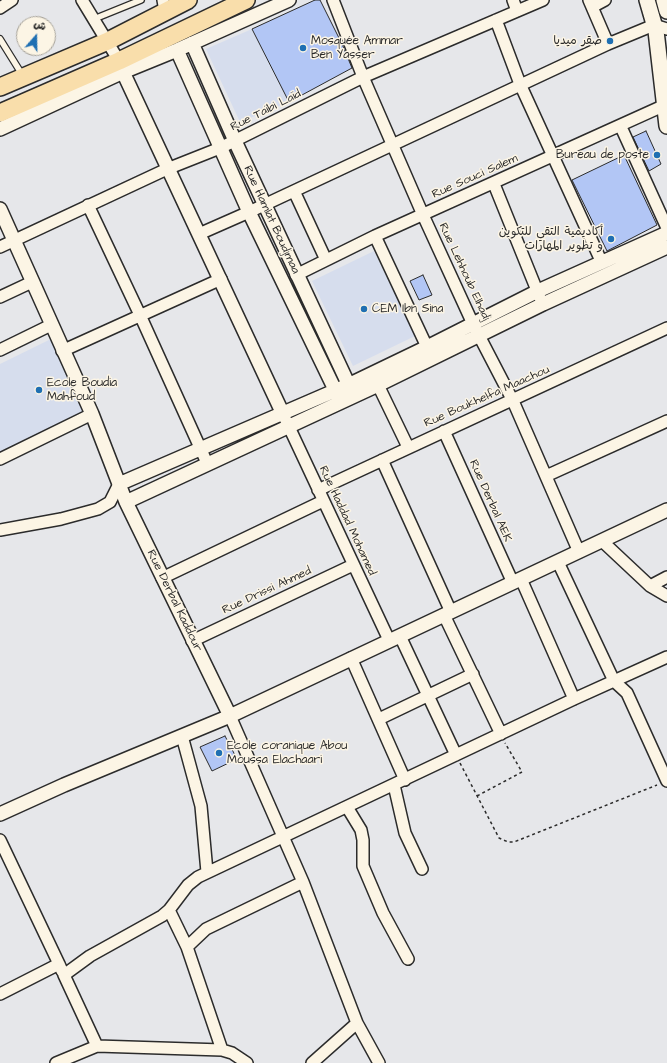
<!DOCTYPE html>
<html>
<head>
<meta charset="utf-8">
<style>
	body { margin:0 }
	#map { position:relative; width:667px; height:1063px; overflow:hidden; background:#e6e7ea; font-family:"Architects Daughter","Playpen Sans Arabic",sans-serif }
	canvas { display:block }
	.north { position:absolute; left:16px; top:16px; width:40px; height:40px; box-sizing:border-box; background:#fcf5e5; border:1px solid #a8a49b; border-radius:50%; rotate:20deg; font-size:11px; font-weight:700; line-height:16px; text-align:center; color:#2b2b2b }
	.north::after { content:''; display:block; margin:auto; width:14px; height:18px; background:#1f6fb2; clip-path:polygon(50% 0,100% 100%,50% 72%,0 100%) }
</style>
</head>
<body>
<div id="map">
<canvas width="667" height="1063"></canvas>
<div class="north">ش</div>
</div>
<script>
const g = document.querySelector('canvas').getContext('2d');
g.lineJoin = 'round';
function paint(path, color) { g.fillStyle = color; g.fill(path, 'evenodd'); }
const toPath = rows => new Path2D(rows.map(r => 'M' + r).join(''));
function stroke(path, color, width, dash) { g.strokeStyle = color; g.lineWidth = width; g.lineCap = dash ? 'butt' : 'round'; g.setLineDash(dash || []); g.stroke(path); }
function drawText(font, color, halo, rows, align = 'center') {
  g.font = font + ' "Architects Daughter","Playpen Sans Arabic",sans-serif'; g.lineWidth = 3; g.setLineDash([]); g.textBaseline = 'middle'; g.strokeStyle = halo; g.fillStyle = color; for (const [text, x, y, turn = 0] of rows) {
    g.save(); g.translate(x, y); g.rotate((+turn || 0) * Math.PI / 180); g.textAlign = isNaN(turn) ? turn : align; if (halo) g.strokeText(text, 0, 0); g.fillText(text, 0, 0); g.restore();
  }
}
paint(toPath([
	[252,29,289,102,240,122,206,49],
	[374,251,415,336,353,366,312,281],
	[53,338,90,416,0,458,0,364]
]), '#d6dded');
const building = toPath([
	[315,0,320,0,342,44,352,68,289,102,252,29,315,0],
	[646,131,661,164,649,171,633,137,646,131],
	[624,155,657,225,607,251,572,180,624,155],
	[423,275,432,295,419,300,410,281,423,275],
	[225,736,237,759,212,771,200,747,225,736]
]);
paint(building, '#b2c6f5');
stroke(building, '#2b2b2b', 1);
const service = toPath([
	[94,19,141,0],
	[0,39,23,76]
]);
const minor = toPath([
	[82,0,119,61],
	[163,0,165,11],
	[333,0,363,77,423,215,473,324,513,401,579,552],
	[513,0,517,11],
	[589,0,608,44],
	[592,7,605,0],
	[0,8,12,0],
	[496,20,520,84,602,263],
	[621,127,667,228],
	[494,184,540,298],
	[294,191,326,260],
	[88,205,140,315,207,463],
	[199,234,249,212,608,44,654,25,667,29],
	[375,236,427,347],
	[0,247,167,169,220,148,363,77,543,0],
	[296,275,375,236,665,105],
	[0,297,32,282],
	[0,350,51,325],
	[62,351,221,279],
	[378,385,408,447],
	[282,412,389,640],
	[444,431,513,583],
	[0,459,92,414],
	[382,460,451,612],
	[546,476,667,421],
	[318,490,667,328],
	[0,530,61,519,98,509,110,502,119,484],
	[602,541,650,586,667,596],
	[558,562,614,681,627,693,667,781],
	[162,578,323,501],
	[521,579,574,699],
	[650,586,667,577],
	[444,615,501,734],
	[400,636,456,755],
	[192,641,353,565],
	[351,658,405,780],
	[230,716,303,882,357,1023,379,1063],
	[379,719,473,674],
	[182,736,201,806,207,872],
	[394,785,405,833,422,869],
	[347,807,361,830,363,840,363,866,383,913,408,959],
	[0,840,59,964],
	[169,910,187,947,206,929,303,882],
	[187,947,222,1050],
	[0,994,59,964,62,971],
	[97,1046,64,975,90,956,162,916,169,910,188,885,198,877,574,699,667,657],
	[56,1063,97,1046,222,1050,232,1053,247,1063],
	[312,1063,357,1023]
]);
const tertiary = toPath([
	[192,43,235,141,352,392],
	[177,50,249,212,339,398],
	[120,64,123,72,177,50,289,0],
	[0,129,123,72,282,412],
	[0,209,92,414,126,502,230,716],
	[119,484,348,385,427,347,538,291,667,233],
	[126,502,378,385,543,304,667,247],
	[0,814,64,785,230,716,667,510]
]);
const secondary = toPath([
	[647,0,656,31,667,126],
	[664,0,667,11]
]);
const primary = toPath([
	[0,87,108,41,188,0],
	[0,113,119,61,246,0]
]);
stroke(service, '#2b2b2b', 8);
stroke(minor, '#2b2b2b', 14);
stroke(tertiary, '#2b2b2b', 16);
stroke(secondary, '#2b2b2b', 18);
stroke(primary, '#2b2b2b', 20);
stroke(toPath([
	[460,763,499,838,508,842,514,842,657,785],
	[477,796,522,772,505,743]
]), '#2b2b2b', 1.5, [3, 3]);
stroke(service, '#fcf5e5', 5.5);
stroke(minor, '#fcf5e5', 11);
stroke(tertiary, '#fcf5e5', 13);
stroke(secondary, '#fcf5e5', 15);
stroke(primary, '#f9deab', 17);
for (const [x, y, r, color] of [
	[610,41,4,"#1f6fb2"],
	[303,48,4,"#1f6fb2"],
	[657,155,4,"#1f6fb2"],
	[611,239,4,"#1f6fb2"],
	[364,309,4,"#1f6fb2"],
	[39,390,4,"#1f6fb2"],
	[219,753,4,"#1f6fb2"]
]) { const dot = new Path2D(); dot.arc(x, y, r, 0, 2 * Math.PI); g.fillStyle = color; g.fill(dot); stroke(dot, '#fcf5e5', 1.5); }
drawText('12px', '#2b2b2b', '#fcf5e5', [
	["Mosquée Ammar",311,41],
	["Ben Yasser",311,55],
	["صقر ميديا",602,41,"right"],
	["Bureau de poste",649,155,"right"],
	["أكاديمية التقي للتكوين",603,232,"right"],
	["و تطوير المهارات",603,246,"right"],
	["CEM Ibn Sina",372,309],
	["Ecole Boudia",47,383],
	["Mahfoud",47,397],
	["Ecole coranique Abou",227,746],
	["Moussa Elachaari",227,760]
], 'left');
drawText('12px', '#2b2b2b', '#fcf5e5', [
	["Rue Taïbi Laïd",266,111,-27],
	["Rue Souci Salem",475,177,-24],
	["Rue Hamlat Boudjmaa",271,220,65],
	["Rue Lehhoub Elhadj",464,272,65],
	["Rue Boukhelfa Maachou",487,397,-24],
	["Rue Derbal AEK",490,501,66],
	["Rue Haddad Mohamed",347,521,65],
	["Rue Drissi Ahmed",267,591,-25],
	["Rue Derbal Kaddour",174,601,64]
]);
</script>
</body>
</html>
